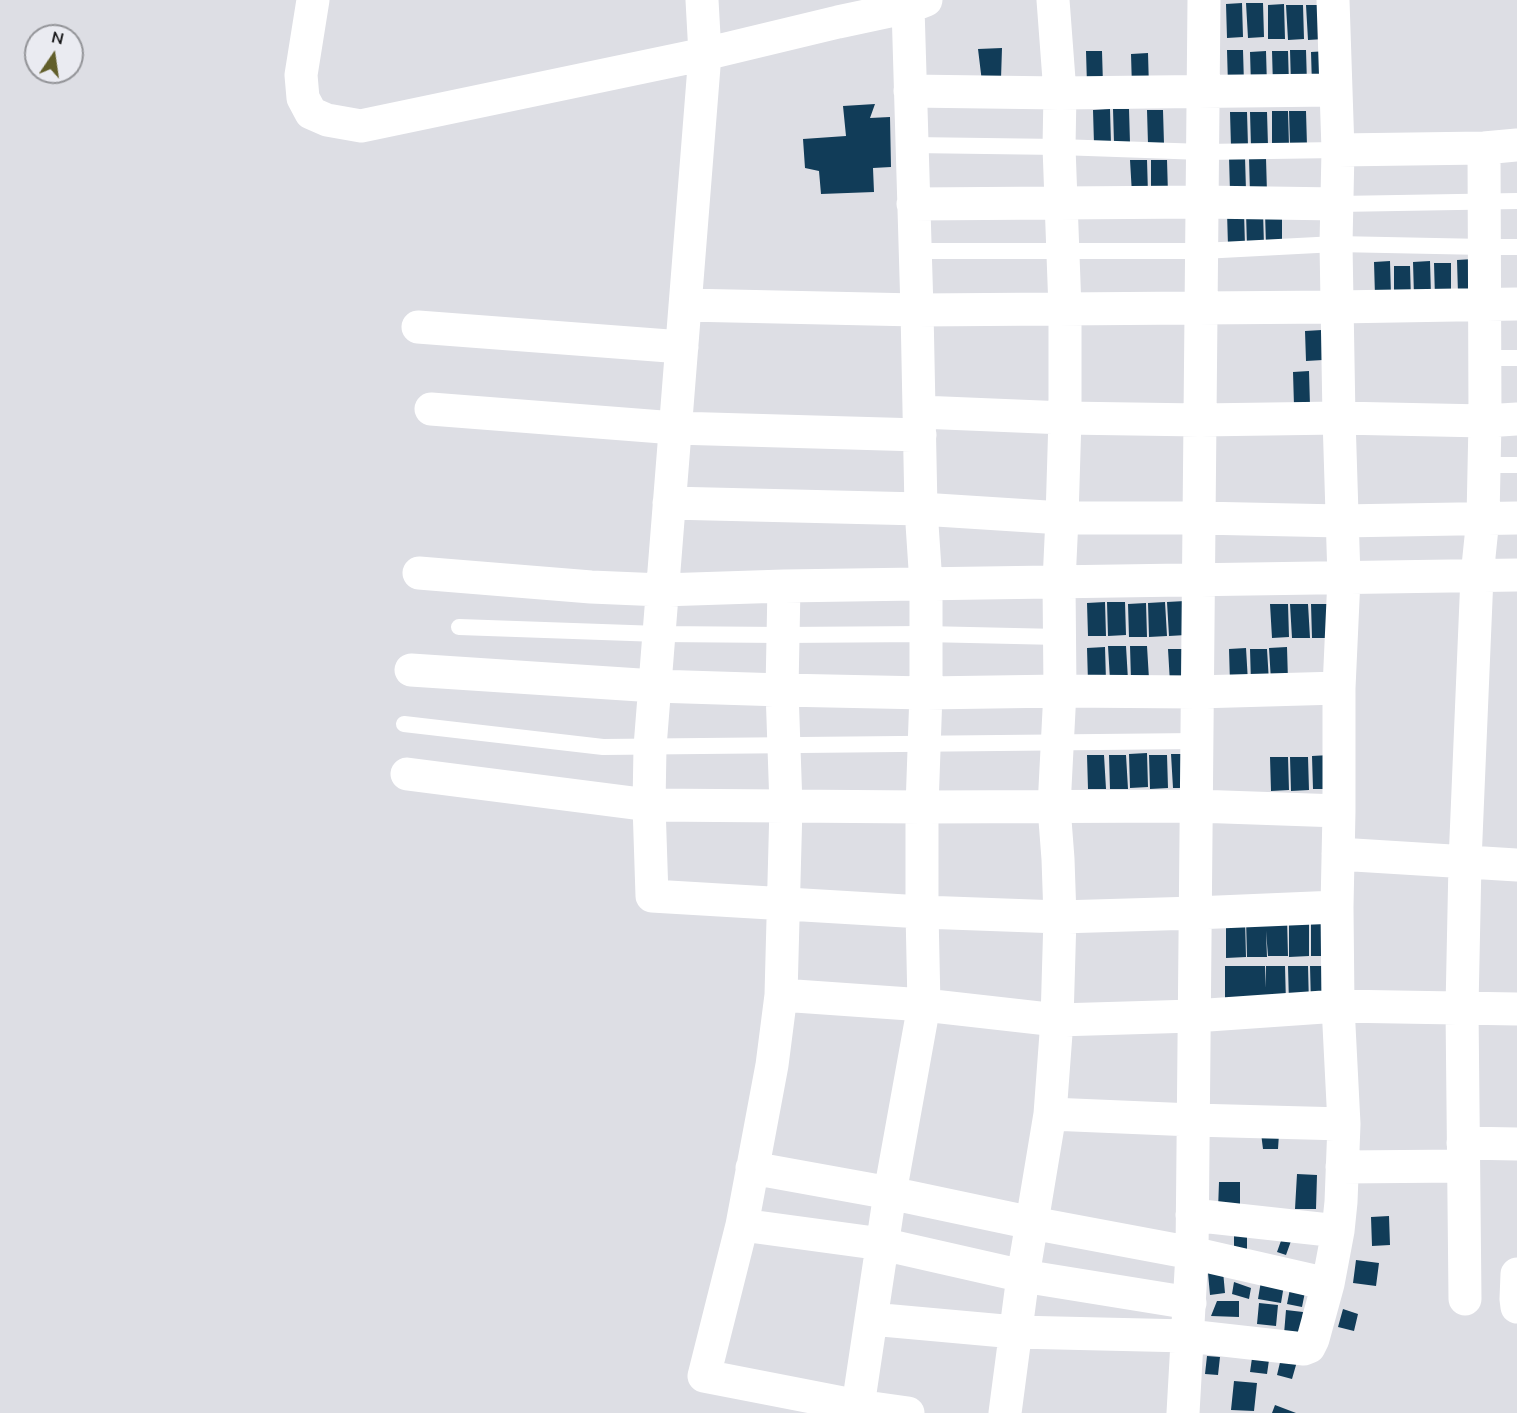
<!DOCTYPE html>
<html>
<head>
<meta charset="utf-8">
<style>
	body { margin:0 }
	#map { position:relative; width:1517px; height:1413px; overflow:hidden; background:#dddee4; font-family:"Nunito Sans",sans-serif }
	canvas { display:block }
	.north { position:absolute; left:24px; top:24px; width:60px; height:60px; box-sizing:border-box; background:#eaebf1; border:2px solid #939498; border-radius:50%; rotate:13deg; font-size:16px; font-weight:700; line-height:24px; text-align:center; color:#111113 }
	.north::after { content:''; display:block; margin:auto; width:21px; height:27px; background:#615e2a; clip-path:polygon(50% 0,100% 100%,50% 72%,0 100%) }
</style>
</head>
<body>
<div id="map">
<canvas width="1517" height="1413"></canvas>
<div class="north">N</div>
</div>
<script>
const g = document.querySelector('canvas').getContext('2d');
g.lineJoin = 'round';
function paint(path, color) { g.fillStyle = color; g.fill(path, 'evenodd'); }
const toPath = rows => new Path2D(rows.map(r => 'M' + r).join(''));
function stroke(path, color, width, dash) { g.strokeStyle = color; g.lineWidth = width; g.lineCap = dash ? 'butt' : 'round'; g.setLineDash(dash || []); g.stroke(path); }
paint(toPath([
	[1242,3,1243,37,1227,38,1226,4],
	[1246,3,1263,3,1264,37,1248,38],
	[1284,4,1285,39,1268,39,1268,5],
	[1286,5,1303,5,1304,39,1288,40],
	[1306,5,1323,5,1324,39,1308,40],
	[1002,48,1001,79,982,82,978,49],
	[1227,50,1243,50,1244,84,1228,85],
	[1290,50,1306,50,1307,84,1291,85],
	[1086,51,1102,51,1103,85,1087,85],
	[1266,51,1267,86,1251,86,1250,52],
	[1272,51,1288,51,1289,85,1273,86],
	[1328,51,1329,86,1312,86,1311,52],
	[1148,53,1149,88,1132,88,1131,54],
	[875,104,870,118,890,117,891,167,873,168,874,192,821,194,819,171,805,168,803,139,846,136,843,106],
	[1110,109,1111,144,1094,144,1093,110],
	[1113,109,1129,109,1130,143,1114,143],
	[1147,110,1163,110,1164,144,1148,144],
	[1272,111,1288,111,1289,145,1272,146],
	[1289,111,1306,111,1307,146,1290,146],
	[1230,112,1247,112,1248,146,1231,147],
	[1250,112,1267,112,1268,146,1251,147],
	[1229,157,1245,157,1246,191,1230,192],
	[1249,158,1266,158,1267,193,1250,193],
	[1130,160,1147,160,1148,194,1132,194],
	[1151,160,1167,160,1168,194,1151,195],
	[1263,211,1264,246,1247,246,1246,212],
	[1282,211,1282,246,1266,246,1265,212],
	[1227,212,1244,212,1245,246,1228,246],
	[1473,259,1474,294,1458,294,1457,260],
	[1390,261,1391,296,1375,296,1374,262],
	[1430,261,1431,296,1414,296,1413,262],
	[1434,263,1451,263,1451,297,1435,298],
	[1394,266,1410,266,1411,300,1394,301],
	[1322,330,1323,360,1306,361,1305,331],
	[1309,371,1310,406,1294,406,1293,372],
	[1185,601,1186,635,1169,636,1167,602],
	[1105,602,1106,636,1088,636,1087,603],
	[1107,602,1125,602,1126,635,1108,636],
	[1165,602,1167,636,1149,637,1148,603],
	[1146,603,1147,637,1129,637,1128,604],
	[1270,604,1288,604,1289,637,1272,638],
	[1290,604,1308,604,1310,638,1292,638],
	[1311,604,1328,604,1330,638,1312,638],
	[1108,646,1126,646,1128,680,1110,680],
	[1130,646,1147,646,1149,679,1131,680],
	[1105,647,1106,681,1088,682,1087,648],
	[1287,647,1288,681,1271,681,1269,648],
	[1246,648,1248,682,1230,683,1229,649],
	[1168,649,1186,649,1187,682,1170,683],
	[1250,649,1267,649,1269,682,1251,683],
	[1147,753,1148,787,1130,788,1129,754],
	[1171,754,1189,754,1190,788,1173,788],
	[1087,755,1104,755,1106,789,1088,789],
	[1109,755,1126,755,1128,789,1110,789],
	[1149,755,1167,755,1168,788,1150,789],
	[1330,755,1331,789,1313,789,1312,756],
	[1270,757,1288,757,1289,790,1271,791],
	[1290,757,1308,757,1309,790,1291,791],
	[1287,918,1288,956,1268,956,1266,931,1267,957,1247,957,1246,919],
	[1289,918,1309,918,1309,956,1289,957],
	[1311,918,1331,918,1331,956,1311,956],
	[1245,919,1246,957,1226,958,1226,920],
	[1225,966,1265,966,1266,988,1266,966,1285,966,1286,1004,1225,1005],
	[1288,966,1308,966,1309,1005,1289,1004],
	[1310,966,1330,966,1331,1004,1311,1004],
	[1261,1133,1279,1134,1278,1149,1263,1149],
	[1297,1174,1317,1175,1316,1209,1295,1209],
	[1219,1182,1240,1182,1240,1211,1218,1210],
	[1389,1216,1390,1245,1372,1246,1371,1217],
	[1234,1232,1247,1233,1247,1251,1234,1251],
	[1282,1238,1291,1241,1286,1255,1277,1252],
	[1356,1260,1379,1263,1376,1286,1353,1283],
	[1223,1271,1225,1293,1210,1295,1208,1273],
	[1262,1275,1285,1279,1281,1303,1258,1299],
	[1234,1282,1251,1288,1249,1299,1232,1294],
	[1291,1284,1306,1287,1302,1307,1287,1304],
	[1217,1301,1239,1301,1239,1317,1211,1316],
	[1259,1303,1278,1305,1276,1326,1257,1324],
	[1343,1309,1358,1314,1354,1331,1338,1327],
	[1286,1310,1303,1312,1300,1336,1284,1334],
	[1253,1351,1270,1353,1267,1374,1250,1372],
	[1282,1354,1298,1358,1292,1379,1277,1375],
	[1207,1356,1220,1357,1218,1375,1205,1374],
	[1234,1381,1257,1383,1254,1411,1231,1410],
	[1275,1405,1296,1413,1272,1413]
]), '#113c58');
stroke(toPath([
	[912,145,1059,147,1203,152,1338,150],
	[1338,204,1517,201],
	[915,251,1202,251,1336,244,1485,247,1517,247],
	[1485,358,1517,358],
	[1484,465,1517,465],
	[459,627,659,634,782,635,925,634,1059,637],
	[404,724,603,747,1197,741]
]), '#fff', 16);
stroke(toPath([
	[313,0,301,75,303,98,311,113,327,120,361,126,705,54,838,22,908,7,926,0],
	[702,0,705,54,650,747,649,805,652,896,922,912,1060,917,1195,913,1337,907],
	[910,91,1060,93,1335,90],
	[1338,150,1484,148,1517,145],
	[913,204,1202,202,1338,204],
	[685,305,917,310,1337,307,1517,304],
	[418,327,682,347],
	[431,409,675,428,920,435],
	[920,412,1065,418,1200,420,1339,418,1485,421,1517,419],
	[669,503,921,509,1062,518,1199,518,1341,521,1517,518],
	[419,573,591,587,662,590,784,586,1517,575],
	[784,586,782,690,786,806,781,995,772,1065,742,1225,704,1376,858,1406,908,1413],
	[411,670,655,686,782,690,926,693,1060,691,1197,692,1339,688],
	[407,774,649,805,922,807,1196,806,1339,811],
	[1338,854,1517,865],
	[781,995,924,1005,1057,1020,1194,1016,1338,1006,1517,1009],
	[1050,1114,1193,1120,1344,1124],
	[1463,1143,1517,1144],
	[1342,1167,1463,1166],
	[752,1168,890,1193,1032,1223,1192,1253,1328,1284],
	[1192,1215,1338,1231],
	[742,1225,882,1244,1023,1276,1190,1303],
	[1517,1274,1516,1299,1517,1307],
	[1465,1299,1462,1008,1465,862,1477,576,1483,518,1485,421,1484,148],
	[871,1319,1015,1332,1188,1336,1304,1349,1309,1347,1313,1339,1328,1284,1338,1231,1341,1202,1344,1124,1338,1006,1337,907,1339,811,1339,688,1344,578,1339,418,1336,244,1338,150,1333,0],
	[858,1406,890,1193,924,1005,922,912,922,807,926,693,926,584,921,509,917,310,908,7],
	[1005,1413,1023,1276,1050,1114,1057,1020,1060,917,1058,859,1054,807,1060,691,1059,582,1062,518,1065,418,1065,309,1059,147,1060,93,1053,0],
	[1183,1413,1192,1253,1204,0]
]), '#fff', 33);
</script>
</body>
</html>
